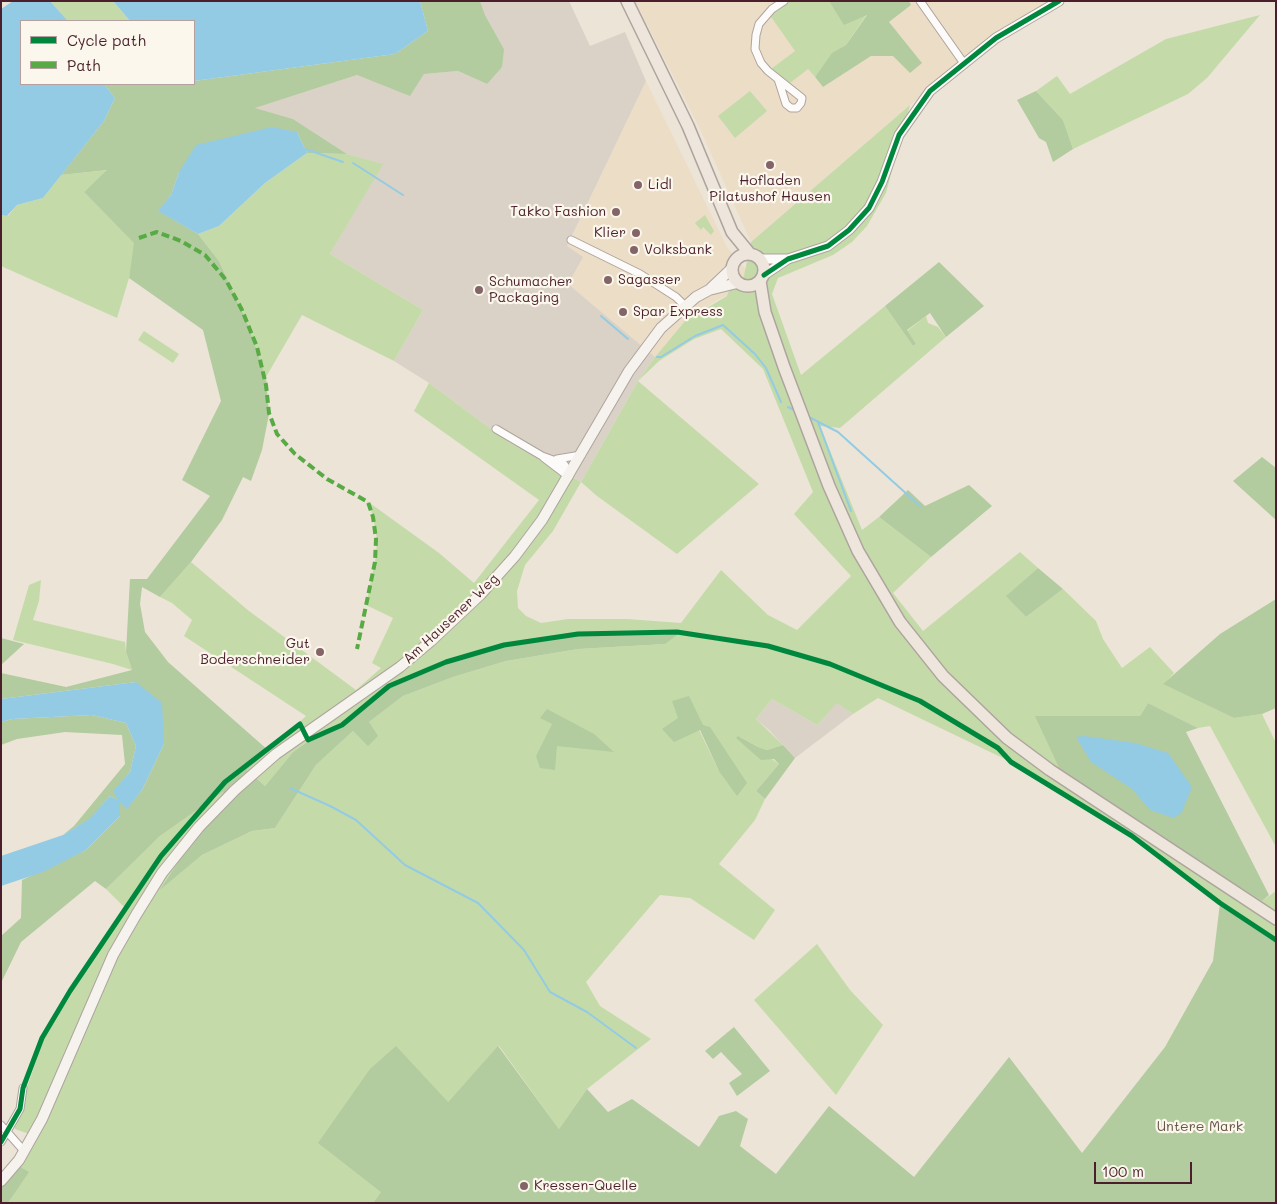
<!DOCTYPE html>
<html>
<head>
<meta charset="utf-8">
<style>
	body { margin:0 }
	#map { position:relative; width:1277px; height:1204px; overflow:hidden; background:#ece4d7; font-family:Mali,sans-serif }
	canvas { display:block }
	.frame { position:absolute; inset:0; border:2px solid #4a1f2b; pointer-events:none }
	.legend { position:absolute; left:20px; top:20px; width:175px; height:65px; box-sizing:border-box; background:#fbf7ec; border:1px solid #b4a19f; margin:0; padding:6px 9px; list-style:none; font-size:15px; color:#4a1f2b }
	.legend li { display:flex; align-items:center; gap:10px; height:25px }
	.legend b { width:25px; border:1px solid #b4a19f }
	.scale { position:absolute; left:1094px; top:1162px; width:98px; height:22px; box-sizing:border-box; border:2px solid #4a1f2b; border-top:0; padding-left:6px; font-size:15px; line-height:18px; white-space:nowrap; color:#4a1f2b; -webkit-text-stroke:4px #fbf7ec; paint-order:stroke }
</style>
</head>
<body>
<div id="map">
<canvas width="1277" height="1204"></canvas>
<div class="frame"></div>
<ul class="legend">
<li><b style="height:6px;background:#00873e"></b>Cycle path</li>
<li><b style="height:6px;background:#57aa44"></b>Path</li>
</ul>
<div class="scale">100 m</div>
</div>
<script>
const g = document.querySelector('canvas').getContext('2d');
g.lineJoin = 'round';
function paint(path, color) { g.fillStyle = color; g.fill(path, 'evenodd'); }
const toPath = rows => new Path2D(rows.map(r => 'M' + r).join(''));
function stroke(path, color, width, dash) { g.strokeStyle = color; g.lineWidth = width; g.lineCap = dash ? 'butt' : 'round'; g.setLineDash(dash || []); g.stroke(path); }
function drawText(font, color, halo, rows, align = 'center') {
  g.font = font + ' Mali,sans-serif'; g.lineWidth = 4.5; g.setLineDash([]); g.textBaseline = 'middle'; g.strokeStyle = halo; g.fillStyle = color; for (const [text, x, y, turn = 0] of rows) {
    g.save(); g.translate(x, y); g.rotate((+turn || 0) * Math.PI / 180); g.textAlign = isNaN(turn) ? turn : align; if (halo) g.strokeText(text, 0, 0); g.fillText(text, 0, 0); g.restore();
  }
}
paint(toPath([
	[635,1,777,1,780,7,769,14,796,51,771,69,808,69,823,87,871,56,893,56,922,63,889,22,911,5,909,1,1062,1,1028,20,910,105,751,242,699,127],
	[646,81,727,247,747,271,741,290,719,299,685,321,655,357,568,284,567,246]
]), '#ecddc7');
paint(toPath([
	[480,1,569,1,590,46,625,32,646,81,567,246,583,257,568,284,655,357,638,381,581,482,510,443,429,383,394,361,423,310,330,254,382,164,347,154,293,119,254,108,357,75,410,95,424,74,458,71,487,84,504,49,485,15],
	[772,699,817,725,837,702,853,714,795,758,770,731,756,719]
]), '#dad2c6');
paint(toPath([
	[50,1,113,1,130,21,68,21],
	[777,1,829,1,845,24,867,14,846,45,832,54,815,77,808,69,790,83,771,69,795,51,769,14,780,7],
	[1260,15,1207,78,1188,94,1073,149,1063,120,1036,91,1057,76,1070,94,1166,39],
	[750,91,767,111,735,138,718,116],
	[910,105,886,193,867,226,852,242,833,255,778,278,772,294,801,375,885,306,913,346,916,344,907,331,926,316,928,323,938,327,946,337,840,428,820,426,862,530,879,517,931,557,893,593,923,631,1020,552,1038,568,1007,596,1026,617,1063,589,1096,621,1103,639,1122,668,1150,647,1174,673,1164,684,1234,718,1262,714,1276,743,1276,847,1210,726,1198,728,1148,703,1140,716,1036,716,1262,901,1276,891,1276,940,1220,903,1155,851,1048,784,1011,762,878,698,853,714,837,703,817,725,772,699,756,719,783,745,767,750,758,747,738,736,779,764,756,791,765,799,755,820,719,864,775,910,754,940,690,898,660,895,586,982,600,1006,651,1039,587,1089,559,1129,499,1046,448,1102,373,1203,8,1203,28,1172,19,1166,35,1136,15,1129,14,1124,45,1036,125,908,106,889,160,836,225,790,162,888,202,855,252,831,275,828,316,765,353,731,368,745,369,722,403,696,453,677,506,661,578,649,665,644,502,646,447,664,384,690,343,725,310,740,293,752,265,786,247,770,306,716,184,636,192,620,172,603,160,597,191,562,249,611,356,690,381,668,372,663,393,618,366,605,376,556,377,539,373,516,367,501,439,553,474,583,539,500,414,411,429,383,510,443,581,482,638,381,655,357,685,321,727,296,730,288,741,290,751,242],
	[721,329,763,369,813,492,794,514,851,576,797,630,768,615,721,570,681,623,627,619,568,619,541,623,526,616,518,608,517,591,525,565,553,531,581,482,597,496,677,554,759,484,638,381,659,361,694,339],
	[679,718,703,725,719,771,699,730,662,730],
	[307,153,347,154,383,164,330,254,423,310,394,361,302,315,266,377,247,322,219,261,198,234,219,226,265,183],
	[108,170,84,192,135,243,129,278,117,318,1,266,1,215,8,216,17,205,43,198,61,175],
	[705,215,714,231,711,235,703,227,701,230,695,223],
	[144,331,179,354,173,363,138,340],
	[41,580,39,601,33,620,125,642,126,652,132,670,113,664,13,640,29,585],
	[817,944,850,990,883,1025,836,1095,754,1000]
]), '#c4dba9');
paint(toPath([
	[420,1,480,1,485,15,504,49,502,67,487,84,458,71,424,74,410,96,357,75,255,108,293,119,347,154,307,153,297,132,179,172,171,195,159,211,198,234,219,261,247,322,266,377,269,414,262,450,251,481,243,477,222,520,191,562,160,597,142,587,140,604,145,632,168,662,269,751,247,770,265,786,293,752,310,740,344,725,385,690,447,664,502,646,577,635,681,632,665,644,578,649,506,661,453,677,403,696,369,722,378,736,368,746,353,731,316,765,275,828,252,831,202,855,160,890,224,791,160,836,106,889,95,881,21,942,1,983,1,936,21,918,22,880,86,850,120,816,120,801,127,808,142,790,164,744,136,682,1,699,1,673,66,687,132,670,126,652,130,579,147,579,210,496,182,480,221,401,203,330,129,278,134,243,84,192,107,170,61,175,104,121,115,98,104,84,194,84,194,81,395,54,428,31],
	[829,1,909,1,911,5,889,22,922,63,910,73,893,56,871,56,823,87,815,77,832,53,846,45,867,15,844,25],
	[1036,91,1063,120,1073,149,1053,162,1046,142,1039,138,1017,100],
	[939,262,984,306,946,337,930,313,907,330,916,344,913,346,885,306],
	[1262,457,1276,468,1276,520,1233,481],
	[969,485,992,506,931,557,879,517,908,490,925,506],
	[1038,568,1063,589,1026,617,1006,596],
	[1276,599,1276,708,1262,714,1234,718,1163,684,1220,634],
	[1,638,24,644,1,665],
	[689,696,703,725,710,727,747,783,737,796,719,771,700,730,674,742,662,729,678,718,672,701],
	[1148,703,1198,728,1186,732,1269,895,1262,901,1062,774,1035,716,1140,716],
	[547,709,594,734,614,752,557,746,555,770,540,768,536,756,552,724,540,718],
	[92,715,126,723,136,746,130,772,114,791,119,801,110,796,90,819,63,835,74,826,125,764,122,735,65,732,17,739,1,745,1,722,12,719],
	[738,736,758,747,767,750,783,745,795,758,765,799,756,791,779,764,774,759,761,760,736,738],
	[1220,903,1276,940,1276,1203,373,1203,381,1192,318,1143,370,1069,396,1046,448,1102,498,1046,559,1129,587,1089,608,1112,632,1099,699,1147,719,1116,736,1111,748,1119,740,1146,776,1174,829,1106,914,1177,1009,1057,1082,1153,1165,1047,1213,961],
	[734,1027,770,1071,737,1096,729,1083,742,1074,721,1052,713,1059,705,1051],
	[19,1166,29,1172,8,1203,1,1203,1,1185]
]), '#b2cb9f');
paint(toPath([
	[13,1,50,1,68,21,21,21,21,84,104,84,115,98,104,121,43,198,17,205,7,216,1,215,1,9],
	[113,1,420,1,428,31,395,54,194,81,194,21,130,21],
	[272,127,297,132,307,153,265,183,219,226,198,234,158,211,171,195,179,172,196,145],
	[136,682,162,703,164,744,142,790,127,809,120,802,120,816,86,850,43,872,1,886,1,856,63,835,89,819,110,796,118,800,113,791,130,772,136,746,126,723,92,715,12,719,1,722,1,699],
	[1084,736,1135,743,1168,753,1192,787,1182,812,1174,818,1150,810,1132,789,1091,762,1076,737]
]), '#94cbe4');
stroke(toPath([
	[305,149,343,162],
	[353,163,403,195],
	[601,316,628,339],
	[657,357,661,357,695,336,723,325,755,354,766,368,781,402],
	[788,407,796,411],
	[807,416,838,432,920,506],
	[818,422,851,511],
	[290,788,330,806,356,820,405,865,478,903,524,950,550,992,587,1012,636,1048]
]), '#94cbe4', 2);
const minor = toPath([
	[920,1,963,62],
	[778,79,786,104,791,108,797,108,801,103,802,98,768,71,761,63,755,49,756,35,759,24,772,9,784,1],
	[571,240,640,274,676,297,684,305],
	[496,429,542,456,564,464,570,474],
	[544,458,569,477],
	[557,459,581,455],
	[1,1125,24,1151],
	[1,1142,20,1109,23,1088]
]);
const tertiary = toPath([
	[760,259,786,259],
	[764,275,788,259,828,246,849,230,869,208,882,182,899,135,930,91,996,38,1059,1]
]);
const secondary = toPath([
	[711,288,731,269],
	[1,1181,19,1160,42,1119,113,955,136,915,162,873,199,827,235,790,276,754,400,667,431,641,481,594,515,556,542,520,629,371,661,328,696,297,709,290,737,283]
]);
const primary = toPath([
	[627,1,688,126,732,232,750,254],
	'732 270a16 16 0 1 1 32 0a16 16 0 1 1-32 0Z',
	[760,281,765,312,784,367,829,486,858,551,900,622,943,676,1007,738,1050,770,1276,919]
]);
stroke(minor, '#aea49e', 9);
stroke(tertiary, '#aea49e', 11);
stroke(secondary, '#aea49e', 12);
stroke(primary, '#aea49e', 14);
stroke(minor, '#fcfbf9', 7);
stroke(tertiary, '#fcfbf9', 9);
stroke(secondary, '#f6f2ee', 10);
stroke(primary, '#eee6dd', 11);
stroke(toPath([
	[139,238,157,232,181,241,205,255,226,280,242,310,257,347,266,385,269,413,277,434,295,454,327,479,368,502,373,517,376,539,375,562,357,649]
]), '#57aa44', 4, [8, 4]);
stroke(toPath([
	[764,275,788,259,828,246,849,230,869,208,882,182,899,135,930,91,996,38,1059,1],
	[1,1142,20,1109,23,1088,42,1038,70,991,161,856,225,782,300,724,308,740,342,725,389,686,446,662,504,645,578,634,677,632,768,646,830,664,920,701,998,748,1011,762,1132,836,1220,903,1276,940]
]), '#00873e', 5);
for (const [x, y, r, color] of [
	[770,165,5,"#836467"],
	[638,185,5,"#836467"],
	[616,212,5,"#836467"],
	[636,233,5,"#836467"],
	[634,250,5,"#836467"],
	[608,280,5,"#836467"],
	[479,290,5,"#836467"],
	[623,312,5,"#836467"],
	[320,652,5,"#836467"],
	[524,1186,5,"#836467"]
]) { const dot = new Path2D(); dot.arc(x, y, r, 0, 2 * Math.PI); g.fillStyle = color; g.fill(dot); stroke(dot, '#fbf7ec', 2); }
drawText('14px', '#4a1f2b', '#fbf7ec', [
	["Hofladen",770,181,"center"],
	["Pilatushof Hausen",770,197,"center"],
	["Lidl",648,185],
	["Takko Fashion",606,212,"right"],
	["Klier",626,233,"right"],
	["Volksbank",644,250],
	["Sagasser",618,280],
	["Schumacher",489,282],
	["Packaging",489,298],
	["Spar Express",633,312],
	["Gut",310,644,"right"],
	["Boderschneider",310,660,"right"],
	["Kressen-Quelle",534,1186]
], 'left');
drawText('14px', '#4a1f2b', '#fbf7ec', [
	["Am Hausener Weg",451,619,-43]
]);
drawText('14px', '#655545', '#fbf7ec', [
	["Untere Mark",1200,1127]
]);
</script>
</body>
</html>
